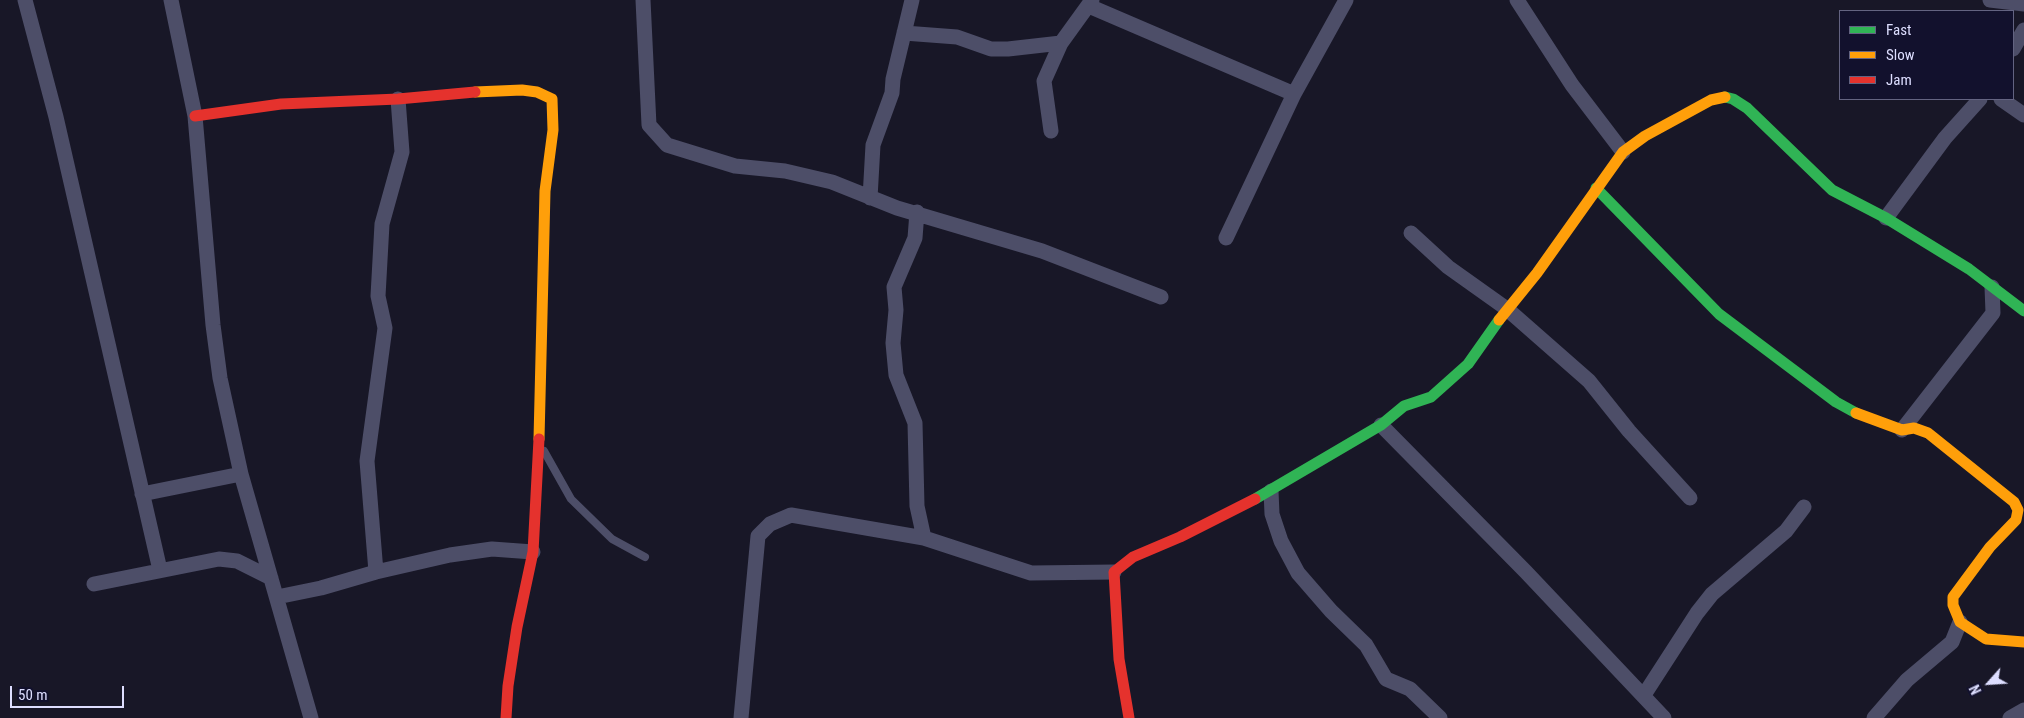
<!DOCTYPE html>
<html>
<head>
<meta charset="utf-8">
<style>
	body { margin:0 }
	#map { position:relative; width:2024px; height:718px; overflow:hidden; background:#181727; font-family:"Roboto Condensed",sans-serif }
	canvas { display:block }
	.legend { position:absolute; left:1839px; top:10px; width:175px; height:90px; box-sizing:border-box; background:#12112d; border:1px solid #636381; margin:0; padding:6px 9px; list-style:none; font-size:15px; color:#dddeff }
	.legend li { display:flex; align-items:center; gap:10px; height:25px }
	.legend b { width:25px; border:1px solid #636381 }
	.north { position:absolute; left:1964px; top:658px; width:50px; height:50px; -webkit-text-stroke:4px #12112d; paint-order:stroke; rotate:244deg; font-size:14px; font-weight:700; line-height:20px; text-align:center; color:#dddeff }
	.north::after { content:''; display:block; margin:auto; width:18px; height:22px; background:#dddeff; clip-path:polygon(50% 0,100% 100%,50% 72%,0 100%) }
	.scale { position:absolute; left:10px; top:686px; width:114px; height:22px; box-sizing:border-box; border:2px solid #dddeff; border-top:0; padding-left:6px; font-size:15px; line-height:18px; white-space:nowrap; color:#dddeff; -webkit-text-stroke:4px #12112d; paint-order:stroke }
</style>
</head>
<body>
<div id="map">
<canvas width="2024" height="718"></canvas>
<ul class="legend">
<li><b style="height:6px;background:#30b455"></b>Fast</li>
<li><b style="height:6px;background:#ff9f0a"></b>Slow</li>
<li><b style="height:6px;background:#e5322d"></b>Jam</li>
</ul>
<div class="north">N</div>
<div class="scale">50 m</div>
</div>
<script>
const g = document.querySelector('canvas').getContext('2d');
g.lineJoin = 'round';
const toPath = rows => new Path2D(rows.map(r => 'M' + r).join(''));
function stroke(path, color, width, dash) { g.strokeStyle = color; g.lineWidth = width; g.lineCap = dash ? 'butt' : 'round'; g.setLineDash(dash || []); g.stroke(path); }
stroke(toPath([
	[544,451,571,499,612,539,645,557]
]), '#4d4e68', 8);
stroke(toPath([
	[25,0,56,117,160,570],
	[171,0,195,116,213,325,220,378,241,474,311,718],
	[643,0,649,125,667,145,735,166,785,171,832,182,897,208,1042,251,1161,297],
	[1517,0,1572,85,1623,152],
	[1990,0,2024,4],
	[1089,6,1294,94],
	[904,33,957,37,991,49,1008,49,1061,43],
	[2013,49,2024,30],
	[2001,99,2024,115],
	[1051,131,1044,81,1061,43,1092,0],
	[870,198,873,145,892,93,893,79,912,0],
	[917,212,915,238,894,287,896,310,893,343,896,375,915,423,917,506,924,538],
	[1886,218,1945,138,1980,99],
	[1411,233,1448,267,1507,309,1589,381,1629,431,1690,498],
	[1226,238,1294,94,1346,0],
	[1381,425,1526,572,1664,718],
	[1902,430,1993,313,1992,287],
	[1271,491,1272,514,1281,541,1298,573,1331,611,1366,645,1386,679,1410,689,1440,718],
	[142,494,241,474],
	[376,572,367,461,385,328,378,296,382,224,402,152,398,99],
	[94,584,219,559,237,561,271,578],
	[277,597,321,588,376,572,450,555,492,549,533,552],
	[1644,695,1697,613,1712,594,1786,531,1804,507],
	[741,718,758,536,770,524,791,515,924,538,1031,573,1114,572],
	[1874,718,1907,680,1952,642,1960,622],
	[2010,718,2024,710]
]), '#4d4e68', 15);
stroke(toPath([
	[1725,97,1733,99,1747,108,1832,190,1886,218,1969,269,2024,311],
	[1596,188,1719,314,1836,402,1856,413],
	[1255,499,1381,425,1404,406,1431,397,1468,364,1499,320]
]), '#30b455', 11);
stroke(toPath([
	[475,92,522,90,537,92,552,99,553,130,545,191,539,439],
	[1499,320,1537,273,1623,152,1645,136,1711,100,1725,97],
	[1856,413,1902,430,1914,428,1928,433,2014,502,2018,510,2016,520,1990,547,1953,597,1953,605,1960,622,1986,639,2024,642]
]), '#ff9f0a', 11);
stroke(toPath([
	[195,116,281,104,398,99,475,92],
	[506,718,508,686,517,627,533,552,539,439],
	[1129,718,1119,659,1114,572,1133,557,1180,537,1255,499]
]), '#e5322d', 11);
</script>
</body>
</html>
